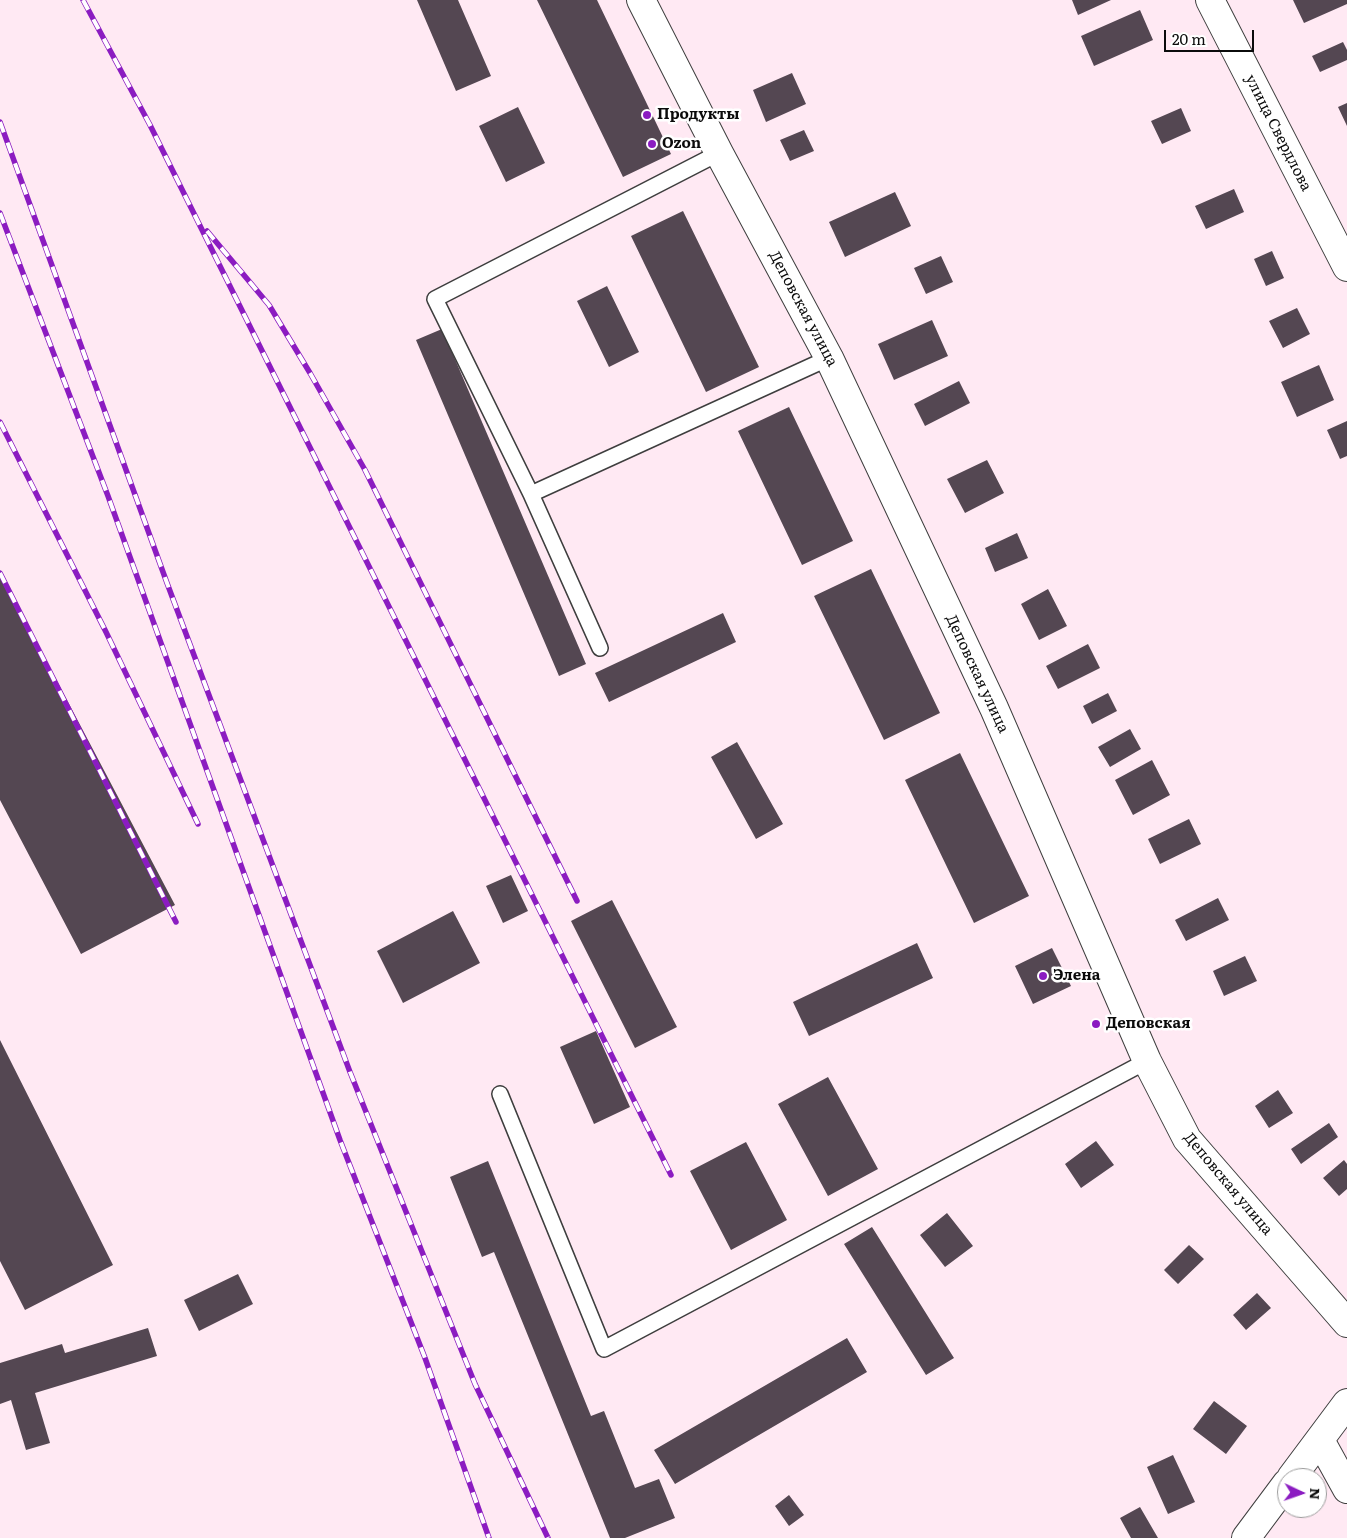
<!DOCTYPE html>
<html>
<head>
<meta charset="utf-8">
<style>
	body { margin:0 }
	#map { position:relative; width:1347px; height:1538px; overflow:hidden; background:#ffe9f3; font-family:Literata,serif }
	canvas { display:block }
	.north { position:absolute; left:1277px; top:1468px; width:50px; height:50px; box-sizing:border-box; background:#fff; border:1px solid #9d9d9d; border-radius:50%; rotate:93deg; font-size:14px; font-weight:700; line-height:20px; text-align:center; color:#0b0b0b }
	.north::after { content:''; display:block; margin:auto; width:18px; height:22px; background:#8b1cc1; clip-path:polygon(50% 0,100% 100%,50% 72%,0 100%) }
	.scale { position:absolute; left:1164px; top:30px; width:90px; height:22px; box-sizing:border-box; border:2px solid #0b0b0b; border-top:0; padding-left:6px; font-size:15px; line-height:18px; white-space:nowrap; color:#0b0b0b; -webkit-text-stroke:4px #fff; paint-order:stroke }
</style>
</head>
<body>
<div id="map">
<canvas width="1347" height="1538"></canvas>
<div class="north">N</div>
<div class="scale">20 m</div>
</div>
<script>
const g = document.querySelector('canvas').getContext('2d');
g.lineJoin = 'round';
function paint(path, color) { g.fillStyle = color; g.fill(path, 'evenodd'); }
const toPath = rows => new Path2D(rows.map(r => 'M' + r).join(''));
function stroke(path, color, width, dash) { g.strokeStyle = color; g.lineWidth = width; g.lineCap = dash ? 'butt' : 'round'; g.setLineDash(dash || []); g.stroke(path); }
function drawText(font, color, halo, rows, align = 'center') {
  g.font = font + ' Literata,serif'; g.lineWidth = 5; g.setLineDash([]); g.textBaseline = 'middle'; g.strokeStyle = halo; g.fillStyle = color; for (const [text, x, y, turn = 0] of rows) {
    g.save(); g.translate(x, y); g.rotate((+turn || 0) * Math.PI / 180); g.textAlign = isNaN(turn) ? turn : align; if (halo) g.strokeText(text, 0, 0); g.fillText(text, 0, 0); g.restore();
  }
}
paint(toPath([
	[417,0,458,0,491,76,456,91],
	[537,0,597,0,671,154,623,177],
	[1072,0,1111,0,1078,15],
	[1293,0,1347,0,1347,4,1304,23],
	[1140,10,1153,40,1094,66,1081,36],
	[1343,42,1347,50,1347,60,1320,72,1312,56],
	[792,73,806,104,766,122,753,90],
	[1347,103,1347,126,1338,107],
	[518,107,545,163,506,182,479,126],
	[1181,108,1191,131,1162,144,1151,121],
	[804,130,814,151,790,161,780,140],
	[1234,189,1244,212,1206,229,1195,206],
	[895,192,911,226,845,257,829,222],
	[683,211,759,367,706,392,631,236],
	[1272,251,1284,278,1266,286,1254,259],
	[941,256,953,282,926,294,914,268],
	[607,286,639,352,609,367,577,301],
	[1297,308,1310,334,1283,348,1269,321],
	[932,320,948,356,894,380,878,344],
	[442,329,586,664,559,676,416,340],
	[1319,365,1334,400,1297,417,1281,382],
	[959,381,970,403,925,426,914,404],
	[789,407,853,541,802,565,738,431],
	[1347,421,1347,456,1340,459,1327,430],
	[987,460,1004,493,965,513,947,479],
	[1017,533,1028,558,995,572,985,548],
	[871,569,940,713,884,740,814,596],
	[0,573,175,905,81,954,0,800],
	[1048,589,1067,626,1039,640,1021,604],
	[723,613,736,642,609,702,595,673],
	[1088,644,1100,668,1058,689,1046,666],
	[1108,693,1117,711,1092,724,1083,706],
	[1130,729,1141,749,1110,767,1098,747],
	[737,742,783,824,756,839,711,757],
	[960,753,1029,896,974,923,905,780],
	[1152,760,1170,795,1133,815,1115,780],
	[1189,819,1201,844,1160,864,1148,839],
	[511,875,528,911,503,923,486,886],
	[1218,898,1229,920,1186,941,1175,920],
	[612,900,677,1027,635,1048,571,921],
	[453,911,480,963,403,1003,377,951],
	[917,943,933,978,809,1036,793,1002],
	[1052,948,1071,986,1033,1004,1015,966],
	[1245,956,1257,981,1224,996,1213,971],
	[596,1031,630,1107,594,1124,560,1047],
	[0,1040,113,1265,25,1310,0,1261],
	[828,1077,878,1169,828,1196,778,1104],
	[1278,1090,1293,1113,1269,1128,1255,1106],
	[1329,1123,1338,1137,1301,1164,1291,1149],
	[1096,1141,1114,1165,1081,1188,1065,1164],
	[746,1142,787,1220,731,1250,690,1171],
	[1344,1160,1347,1164,1347,1189,1339,1196,1323,1178],
	[488,1161,591,1416,604,1411,635,1488,659,1479,675,1518,625,1538,610,1538,494,1252,482,1257,450,1177],
	[947,1213,973,1246,945,1267,920,1235],
	[872,1227,954,1358,926,1375,844,1244],
	[1189,1245,1204,1259,1178,1284,1164,1270],
	[238,1274,253,1304,199,1331,184,1300],
	[1257,1293,1271,1308,1246,1330,1233,1315],
	[148,1328,157,1356,35,1393,50,1443,26,1450,11,1400,0,1404,0,1363,62,1344,65,1353],
	[847,1338,867,1372,675,1484,654,1450],
	[1214,1401,1247,1426,1226,1454,1193,1429],
	[1173,1455,1195,1502,1168,1514,1147,1467],
	[789,1495,804,1515,789,1526,775,1506],
	[1140,1507,1158,1538,1131,1538,1120,1518]
]), '#544752');
const service = toPath([
	[531,494,829,358],
	[600,648,531,494,435,299,719,153],
	[500,1094,604,1349,1147,1061]
]);
const minor = toPath([
	[1210,0,1347,267],
	[1320,1440,1347,1489],
	[1291,1478,1347,1403],
	[1246,1538,1287,1483]
]);
const tertiary = toPath([
	[641,0,719,153,829,358,994,708,1147,1061,1187,1139,1347,1323]
]);
stroke(service, '#3e3e3e', 18);
stroke(minor, '#3e3e3e', 30);
stroke(tertiary, '#3e3e3e', 30);
stroke(service, '#fff', 15);
stroke(minor, '#fff', 28);
stroke(tertiary, '#fff', 28);
const rail = toPath([
	[83,0,150,125,671,1175],
	[0,122,167,583,350,1072,475,1384,548,1538],
	[0,213,108,496,340,1140,425,1358,489,1538],
	[207,231,269,305,310,373,365,470,577,901],
	[0,422,106,632,198,824],
	[0,573,176,922]
]);
stroke(rail, '#8b1cc1', 5.5);
stroke(rail, '#fff', 4, [11]);
for (const [x, y, r, color] of [
	[647,115,5,"#8b1cc1"],
	[652,144,5,"#8b1cc1"],
	[1043,976,5,"#8b1cc1"],
	[1096,1024,5,"#8b1cc1"]
]) { const dot = new Path2D(); dot.arc(x, y, r, 0, 2 * Math.PI); g.fillStyle = color; g.fill(dot); stroke(dot, '#fff', 2); }
drawText('bold 15px', '#0b0b0b', '#fff', [
	["Продукты",657,115],
	["Ozon",662,144],
	["Элена",1053,976],
	["Деповская",1106,1024]
], 'left');
drawText('15px', '#0b0b0b', '#fff', [
	["улица Свердлова",1278,133,63],
	["Деповская улица",803,309,62],
	["Деповская улица",977,674,65],
	["Деповская улица",1228,1184,50]
]);
</script>
</body>
</html>
